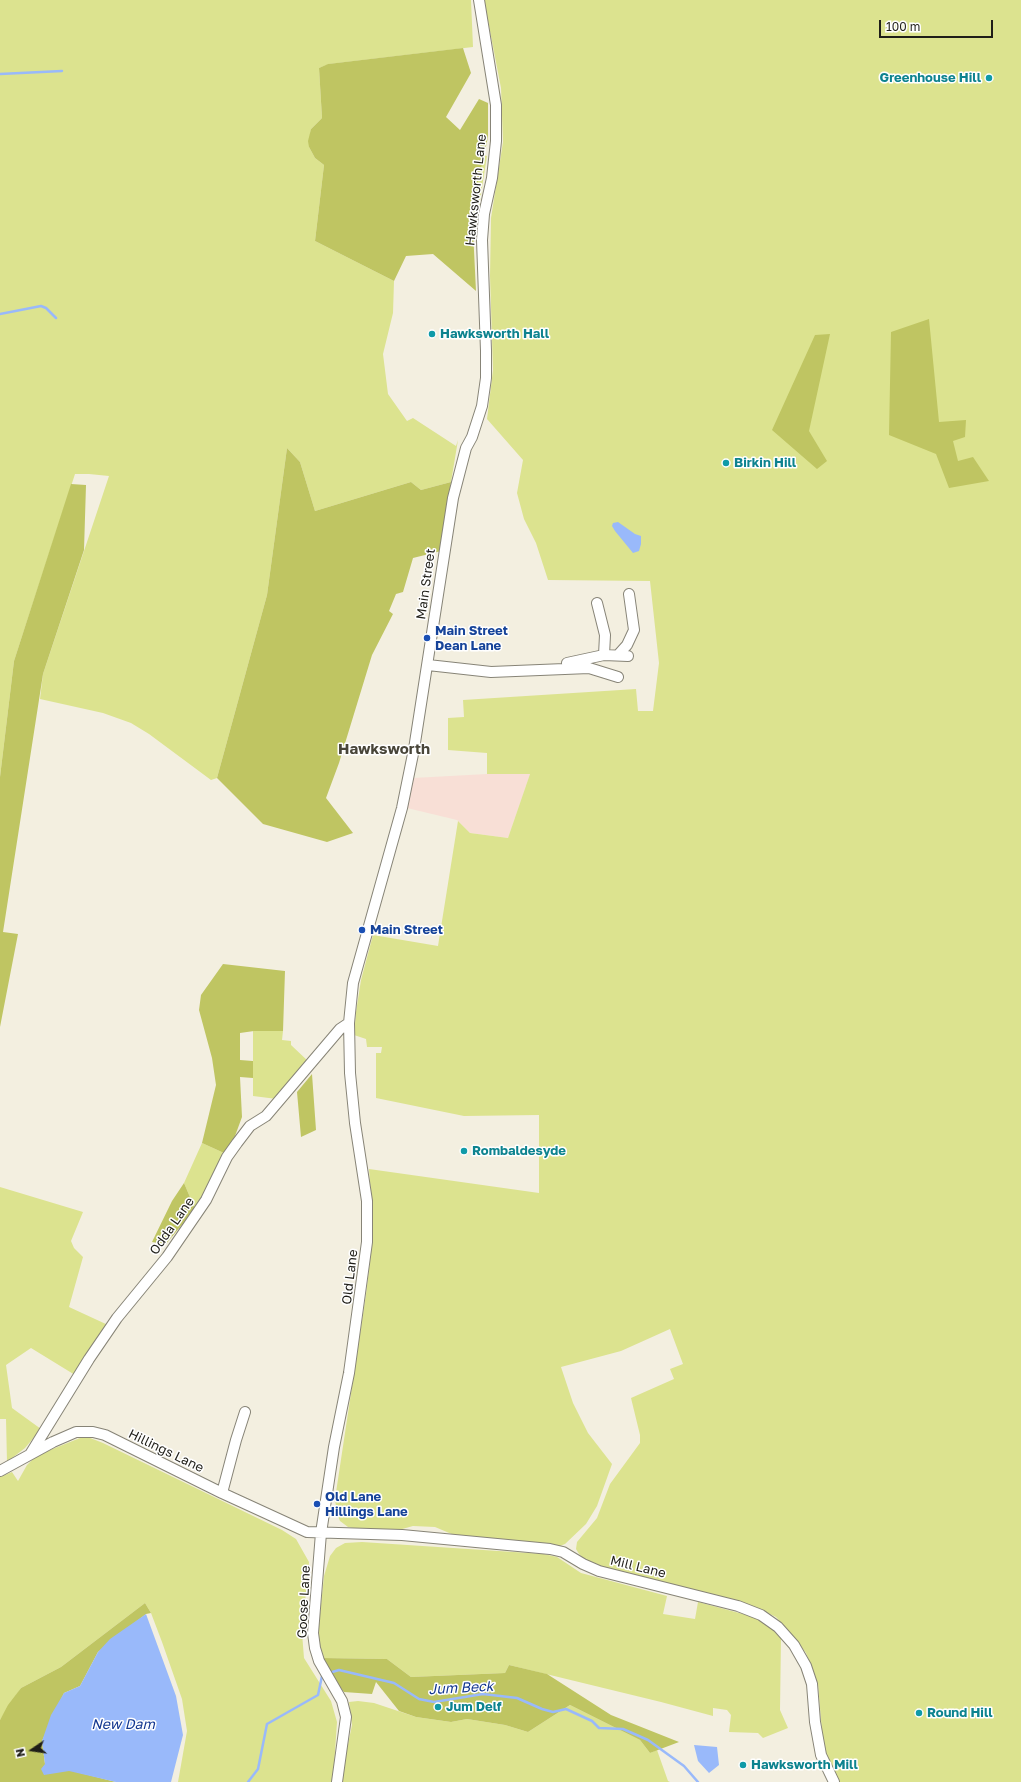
<!DOCTYPE html>
<html>
<head>
<meta charset="utf-8">
<style>
	body { margin:0 }
	#map { position:relative; width:1021px; height:1782px; overflow:hidden; background:#f3efe0; font-family:"Golos Text",sans-serif }
	canvas { display:block }
	.north { position:absolute; left:12px; top:1730px; width:40px; height:40px; -webkit-text-stroke:3px #fff; paint-order:stroke; rotate:257deg; font-size:11px; font-weight:700; line-height:16px; text-align:center; color:#1f1e18 }
	.north::after { content:''; display:block; margin:auto; width:14px; height:18px; background:#1f1e18; clip-path:polygon(50% 0,100% 100%,50% 72%,0 100%) }
	.scale { position:absolute; left:879px; top:20px; width:114px; height:18px; box-sizing:border-box; border:2px solid #1f1e18; border-top:0; padding-left:5px; font-size:12px; line-height:14px; white-space:nowrap; color:#1f1e18; -webkit-text-stroke:3px #fff; paint-order:stroke }
</style>
</head>
<body>
<div id="map">
<canvas width="1021" height="1782"></canvas>
<div class="north">N</div>
<div class="scale">100 m</div>
</div>
<script>
const g = document.querySelector('canvas').getContext('2d');
g.lineJoin = 'round';
function paint(path, color) { g.fillStyle = color; g.fill(path, 'evenodd'); }
const toPath = rows => new Path2D(rows.map(r => 'M' + r).join(''));
function stroke(path, color, width, dash) { g.strokeStyle = color; g.lineWidth = width; g.lineCap = dash ? 'butt' : 'round'; g.setLineDash(dash || []); g.stroke(path); }
function drawText(font, color, halo, rows, align = 'center') {
  g.font = font + ' "Golos Text",sans-serif'; g.lineWidth = 3; g.setLineDash([]); g.textBaseline = 'middle'; g.strokeStyle = halo; g.fillStyle = color; for (const [text, x, y, turn = 0] of rows) {
    g.save(); g.translate(x, y); g.rotate((+turn || 0) * Math.PI / 180); g.textAlign = isNaN(turn) ? turn : align; if (halo) g.strokeText(text, 0, 0); g.fillText(text, 0, 0); g.restore();
  }
}
paint(toPath([
	[487,774,530,774,508,838,470,833,457,820,407,808,413,778]
]), '#f8dfd6');
paint(toPath([
	[0,0,471,0,473,47,329,64,319,68,322,118,311,129,309,147,315,158,324,165,315,241,394,281,393,313,383,354,388,394,407,421,413,418,456,446,458,440,451,482,421,490,411,482,315,511,300,462,287,448,267,595,217,778,211,780,149,734,131,723,103,713,40,699,43,674,109,476,89,474,75,474,14,661,0,777],
	[484,0,1021,0,1021,1782,839,1782,832,1771,823,1744,818,1684,806,1653,795,1638,776,1617,762,1610,733,1600,599,1567,588,1563,579,1554,576,1549,577,1542,597,1518,610,1484,640,1443,640,1435,631,1398,674,1379,670,1369,683,1364,670,1329,621,1351,561,1367,573,1403,588,1433,612,1464,597,1506,586,1524,565,1544,560,1546,454,1535,435,1527,413,1526,395,1531,358,1529,348,1527,340,1521,337,1514,335,1499,366,1294,371,1252,372,1208,369,1169,539,1193,539,1115,464,1116,376,1098,376,1053,381,1053,382,1047,367,1047,366,1039,354,1035,356,1012,361,980,373,935,438,946,458,821,470,833,508,838,530,774,487,774,487,753,448,750,448,718,464,717,463,700,636,689,638,711,653,711,659,663,650,581,548,580,536,543,524,519,517,493,523,460,487,419,493,370,490,276,491,218,503,142,501,88],
	[484,155,487,156,475,232,473,232,472,210],
	[253,1031,283,1031,282,1040,291,1041,291,1045,309,1062,277,1099,253,1096],
	[202,1143,224,1153,212,1183,195,1209,184,1183],
	[0,1187,83,1212,71,1241,74,1248,83,1257,69,1307,108,1325,75,1375,31,1348,6,1365,12,1408,41,1429,25,1448,7,1462,6,1419,0,1419],
	[85,1436,103,1443,282,1530,296,1539,309,1562,302,1633,304,1658,331,1701,337,1722,333,1782,178,1782,187,1731,182,1699,162,1642,151,1613,145,1603,61,1667,21,1688,0,1720,0,1477,12,1472,18,1481,27,1465,34,1458,50,1450],
	[362,1542,544,1554,557,1557,581,1573,667,1596,663,1614,695,1619,698,1602,758,1618,773,1628,781,1638,780,1710,788,1728,763,1738,758,1733,729,1732,731,1715,727,1710,713,1708,713,1716,661,1702,509,1665,505,1673,411,1677,387,1659,322,1658,318,1633,324,1576,330,1556,336,1548,345,1543],
	[358,1701,374,1703,416,1717,451,1722,467,1719,505,1725,528,1732,570,1705,640,1740,650,1753,657,1750,668,1781,670,1782,342,1782,343,1768,352,1725,349,1702]
]), '#dce38f');
paint(toPath([
	[463,48,471,73,446,117,460,130,479,99,488,103,488,137,472,210,476,291,433,254,406,256,394,281,315,241,324,165,315,158,309,147,308,141,311,129,322,118,319,68,328,64],
	[929,319,939,422,966,420,965,437,953,441,958,461,973,457,989,481,949,488,936,454,889,435,891,332],
	[830,334,809,431,827,461,817,469,772,430,815,335],
	[287,448,300,462,315,511,411,482,421,490,451,482,441,551,413,558,403,592,396,594,389,611,393,614,372,655,339,763,326,798,353,833,327,842,263,824,217,778,267,595],
	[71,484,86,485,84,550,43,674,3,932,18,934,0,1027,0,777,14,661],
	[223,964,285,971,283,1031,254,1031,240,1033,240,1060,253,1061,253,1078,240,1077,242,1117,235,1136,224,1153,202,1143,216,1085,212,1058,199,1010,201,995],
	[312,1074,316,1130,301,1137,297,1092],
	[184,1183,195,1209,166,1244,152,1242,172,1201],
	[145,1603,151,1613,146,1614,98,1652,80,1686,64,1693,42,1741,45,1764,116,1782,0,1782,0,1720,8,1705,21,1688,61,1667],
	[322,1658,387,1659,411,1677,505,1673,509,1665,547,1674,611,1715,679,1742,650,1753,640,1740,570,1705,528,1732,505,1725,467,1719,451,1722,416,1717,399,1711,376,1682,372,1694,344,1692,327,1670]
]), '#bfc562');
paint(toPath([
	[618,522,635,534,641,536,641,544,639,551,633,553,615,531,612,526,613,523],
	[146,1614,176,1696,183,1735,171,1782,116,1782,69,1771,44,1775,41,1769,45,1764,42,1741,51,1715,64,1693,80,1686,98,1652,110,1639],
	[694,1745,717,1747,719,1765,709,1773,698,1761]
]), '#99b9fa');
stroke(toPath([
	[0,74,62,71],
	[0,314,41,306,46,308,56,318],
	[329,1673,339,1670,394,1683,419,1699,434,1702,483,1694,517,1698,542,1709,553,1712,566,1709,592,1721,599,1728,623,1729,648,1740,684,1766,698,1782],
	[248,1782,258,1769,267,1724,318,1695,322,1676,325,1675]
]), '#99b9fa', 2.5);
const minor = toPath([
	[597,603,605,635,604,655],
	[618,655,627,645,634,630,629,594],
	[567,663,604,655,628,656],
	[428,665,491,672,589,668,618,677],
	[31,1453,89,1359,117,1318,167,1257,206,1200,227,1157,237,1143,250,1126,266,1116,340,1029,349,1023],
	[0,1471,53,1442,76,1432,93,1432,105,1435,222,1493,307,1532,402,1535,550,1549,563,1552,583,1564,599,1571,738,1606,761,1615,778,1627,794,1645,806,1666,812,1684,815,1722,821,1755,834,1782],
	[222,1493,236,1440,245,1412],
	[337,1782,346,1717,342,1701,319,1661,315,1648,313,1633,321,1533,334,1447,349,1373,367,1242,367,1201,355,1123,350,1073,349,1023,353,983,402,808,414,749,453,498,466,448,472,437,482,406,486,378,486,351,482,240,484,214,492,178,496,141,496,105,479,0]
]);
stroke(minor, '#878477', 12);
stroke(minor, '#fff', 10);
for (const [x, y, r, color] of [
	[989,78,4,"#0f9aa8"],
	[432,334,4,"#0f9aa8"],
	[726,463,4,"#0f9aa8"],
	[427,638,4,"#1a4fb4"],
	[362,930,4,"#1a4fb4"],
	[464,1151,4,"#0f9aa8"],
	[317,1504,4,"#1a4fb4"],
	[438,1707,4,"#0f9aa8"],
	[919,1713,4,"#0f9aa8"],
	[743,1765,4,"#0f9aa8"]
]) { const dot = new Path2D(); dot.arc(x, y, r, 0, 2 * Math.PI); g.fillStyle = color; g.fill(dot); stroke(dot, '#fff', 1.5); }
drawText('bold 13px', '#0d838f', '#fff', [
	["Greenhouse Hill",981,78,"right"],
	["Hawksworth Hall",440,334],
	["Birkin Hill",734,463],
	["Rombaldesyde",472,1151],
	["Jum Delf",446,1707],
	["Round Hill",927,1713],
	["Hawksworth Mill",751,1765]
], 'left');
drawText('13px', '#1f1e18', '#fff', [
	["Hawksworth Lane",476,190,-84],
	["Main Street",426,584,-82],
	["Odda Lane",172,1226,-55],
	["Old Lane",350,1277,-83],
	["Hillings Lane",166,1451,26],
	["Mill Lane",638,1567,14],
	["Goose Lane",304,1602,-87]
]);
drawText('bold 13px', '#164399', '#fff', [
	["Main Street",435,631],
	["Dean Lane",435,646],
	["Main Street",370,930],
	["Old Lane",325,1497],
	["Hillings Lane",325,1512]
], 'left');
drawText('italic 14px', '#133790', '#fff', [
	["Jum Beck",461,1688,-3],
	["New Dam",123,1725]
]);
drawText('bold 15px', '#484539', '#fff', [
	["Hawksworth",384,749]
]);
</script>
</body>
</html>
